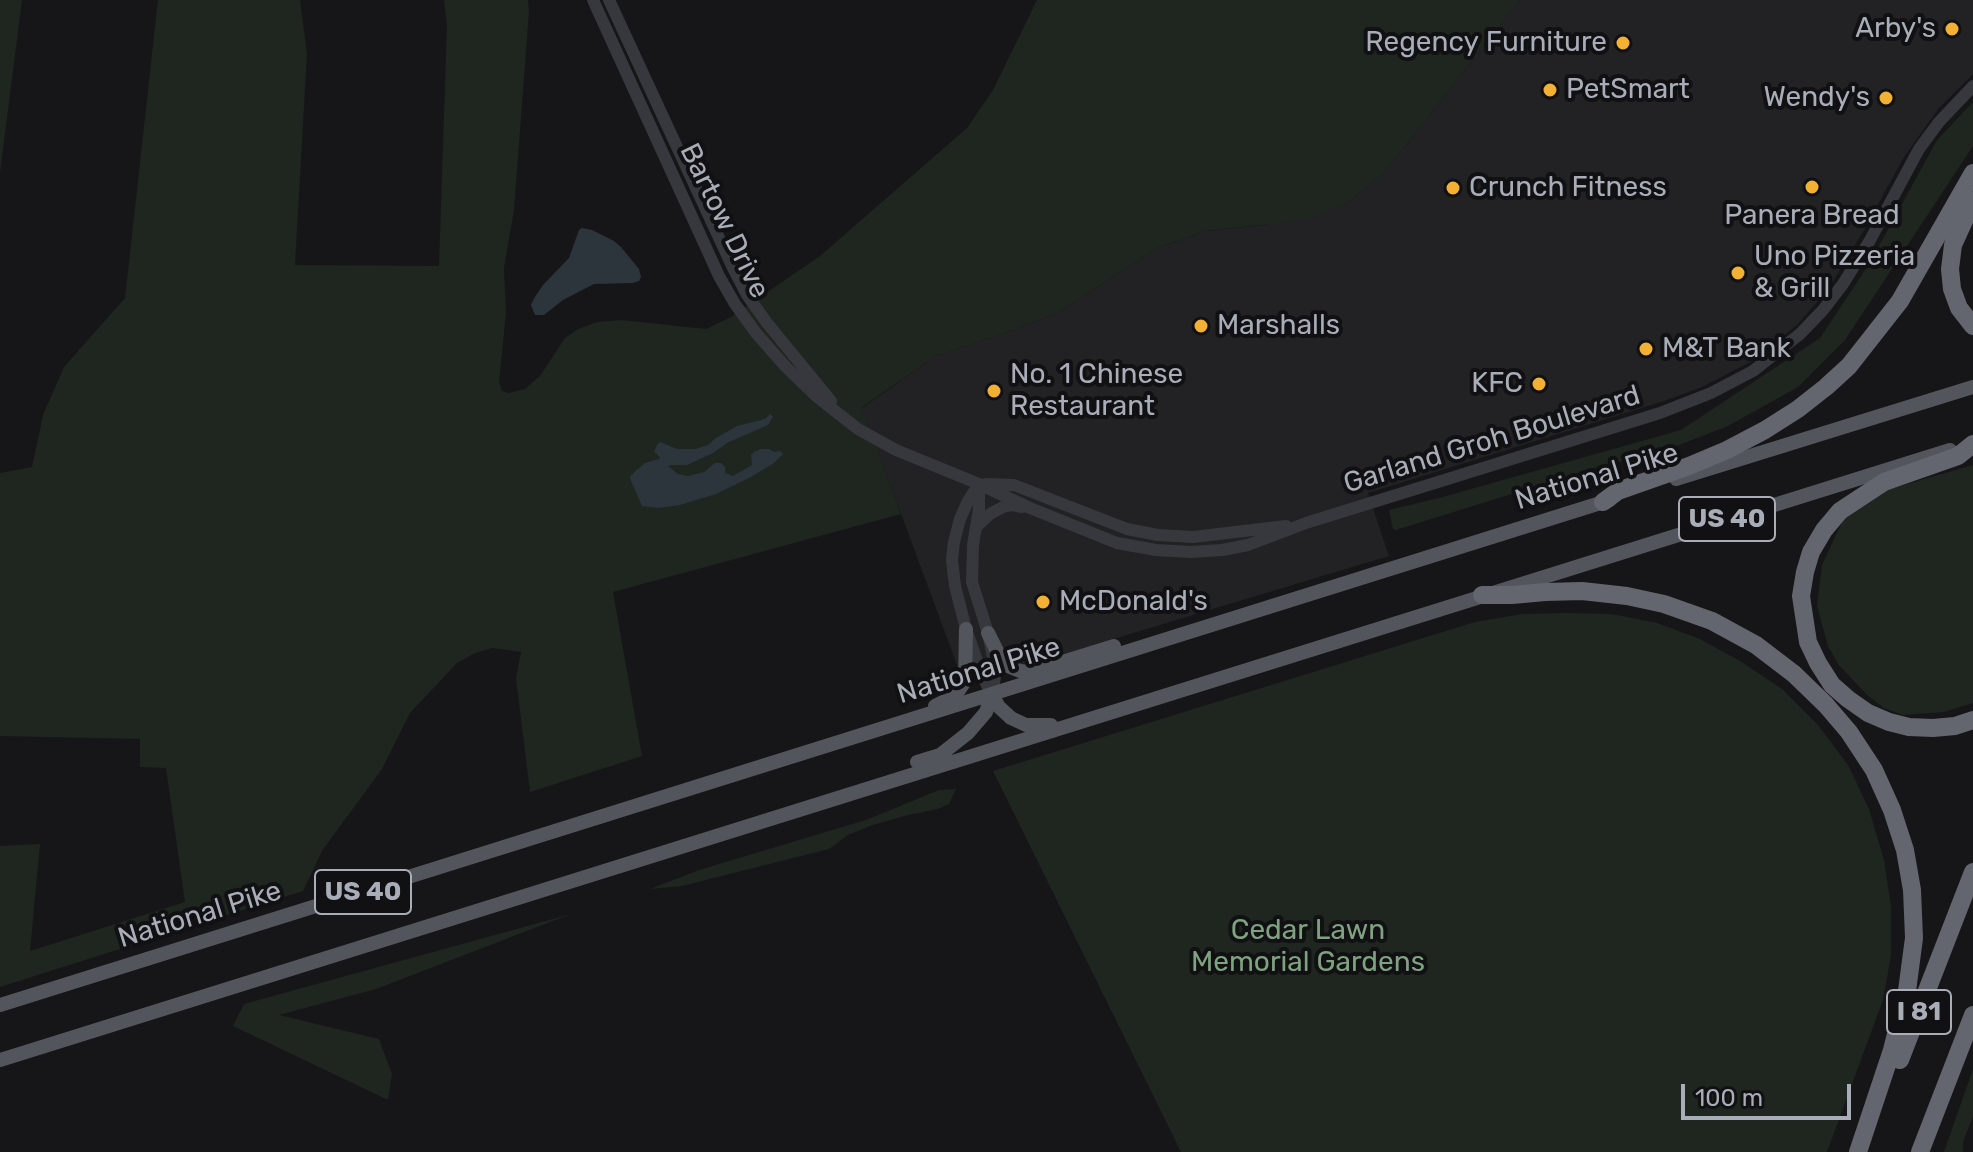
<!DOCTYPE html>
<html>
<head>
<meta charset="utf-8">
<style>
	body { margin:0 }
	#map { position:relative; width:1973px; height:1152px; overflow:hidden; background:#161618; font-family:Rubik,sans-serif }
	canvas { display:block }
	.scale { position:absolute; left:1681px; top:1084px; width:170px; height:36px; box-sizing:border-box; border:4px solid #a8adb8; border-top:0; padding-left:10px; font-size:24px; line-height:28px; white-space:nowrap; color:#a8adb8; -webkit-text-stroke:6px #111113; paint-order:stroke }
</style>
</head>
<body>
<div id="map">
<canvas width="1973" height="1152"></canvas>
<div class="scale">100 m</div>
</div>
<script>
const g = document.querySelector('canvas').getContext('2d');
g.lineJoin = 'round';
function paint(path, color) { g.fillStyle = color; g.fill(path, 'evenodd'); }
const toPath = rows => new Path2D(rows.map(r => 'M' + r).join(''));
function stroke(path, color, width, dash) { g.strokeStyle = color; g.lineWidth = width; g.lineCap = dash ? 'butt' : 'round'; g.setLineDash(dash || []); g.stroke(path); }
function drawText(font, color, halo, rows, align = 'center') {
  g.font = font + ' Rubik,sans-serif'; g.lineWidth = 8; g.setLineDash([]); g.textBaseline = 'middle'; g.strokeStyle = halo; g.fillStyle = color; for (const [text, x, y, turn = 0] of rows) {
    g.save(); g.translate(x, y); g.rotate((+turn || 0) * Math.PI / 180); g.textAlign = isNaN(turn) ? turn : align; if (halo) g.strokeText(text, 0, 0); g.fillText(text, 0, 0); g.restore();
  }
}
paint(toPath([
	[1520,0,1973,0,1973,74,1939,108,1904,157,1864,230,1829,288,1797,325,1752,361,1702,387,1664,401,1368,493,1389,556,964,684,862,408,936,356,1014,330,1059,312,1157,248,1206,231,1264,225,1346,204,1383,174]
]), '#222225');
paint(toPath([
	[0,0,22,0,0,173],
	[158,0,300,0,307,54,295,265,439,266,447,25,444,0,528,0,529,11,514,210,504,268,506,313,499,382,502,391,509,393,525,389,540,376,565,338,578,329,597,322,621,320,706,329,731,317,820,256,967,128,993,90,1037,0,1520,0,1383,174,1346,204,1307,220,1206,231,1157,248,1059,312,1014,330,936,356,862,407,901,514,613,592,642,756,530,792,516,678,521,652,493,648,475,653,457,663,410,713,382,769,322,851,303,891,0,987,0,846,40,844,30,951,185,902,166,768,140,767,140,739,0,736,0,473,32,467,43,415,64,367,125,298],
	[1973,102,1973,146,1845,340,1798,387,1728,426,1661,452,1601,466,1396,530,1393,529,1389,510,1439,498,1681,430,1820,338,1869,264,1937,140],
	[1973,465,1973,703,1944,712,1903,715,1884,708,1867,695,1838,664,1828,646,1817,606,1822,565,1849,507,1890,489],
	[1567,613,1612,614,1657,623,1700,639,1740,661,1782,689,1818,725,1848,765,1869,809,1884,860,1891,906,1891,956,1883,1000,1827,1152,1181,1152,993,771,1475,622,1522,614],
	[956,789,949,804,938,809,908,815,873,825,848,835,829,849,682,886,650,889,699,870,866,820,939,790],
	[571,914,376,989,279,1015,379,1039,392,1074,388,1100,233,1026,244,1004],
	[1973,1069,1973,1116,1963,1142,1963,1152,1944,1152]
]), '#1e261f');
paint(toPath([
	[582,228,592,230,614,241,621,247,639,269,641,277,639,281,633,283,594,284,563,300,544,315,535,315,531,305,535,297,543,285,569,258,579,230],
	[770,414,773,417,768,425,727,443,713,453,687,465,671,465,668,466,678,474,688,476,704,472,715,463,721,463,725,467,725,473,733,476,752,465,751,455,754,452,761,449,769,449,774,452,780,451,783,454,774,463,751,477,716,494,680,505,658,508,642,506,631,481,630,476,645,463,659,459,660,457,654,452,657,445,660,442,677,449,696,449,708,445,716,438,737,426,765,419]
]), '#2c353c');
stroke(toPath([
	[593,0,719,276,735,304,756,333,785,366,816,396,858,429,896,450,979,484,1030,508,1117,543,1156,550,1191,552,1222,550,1248,545,1306,523,1660,413,1711,393,1753,371,1800,334,1823,310,1843,284,1869,242,1919,149,1939,122,1973,86],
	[609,0,733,268,747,295,767,323,831,401],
	[979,484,968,501,960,519,954,542,952,560,955,586,966,629,982,675,992,695],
	[979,484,979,509,973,545,972,582,988,633,996,671,992,695],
	[986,484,1014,485,1127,529,1158,535,1193,537,1286,526],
	[977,526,990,514,1003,507,1012,505,1022,507]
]), '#37383d', 12);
stroke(toPath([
	[1676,479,1973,387],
	[988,633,1001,659,1008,666,1020,671,1030,672,1114,646],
	[992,695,999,707,1011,718,1026,725,1051,725],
	[935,706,949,699,959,690,965,681,966,629],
	[917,762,940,755,968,733,986,712,992,695],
	[0,1005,1610,500],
	[0,1060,1950,450]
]), '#53555c', 14);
stroke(toPath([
	[1973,201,1953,245,1950,269,1952,289,1959,308,1973,326],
	[1973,444,1958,456,1884,482,1840,511,1824,530,1811,552,1805,572,1801,596,1808,642,1818,663,1832,685,1848,699,1868,713,1889,722,1909,727,1933,728,1955,726,1973,720],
	[1603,502,1618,491,1689,466,1727,450,1765,430,1798,409,1826,387,1849,366,1900,301,1973,173],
	[1482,595,1512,595,1545,592,1582,591,1627,596,1664,604,1712,621,1756,645,1794,674,1826,705,1849,732,1874,770,1892,810,1905,850,1912,890,1914,938,1907,991,1892,1050,1858,1152],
	[1900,1060,1973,872],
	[1920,1152,1973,1015]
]), '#63666e', 18);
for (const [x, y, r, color] of [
	[1952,29,8,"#f2b134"],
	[1623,43,8,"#f2b134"],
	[1550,90,8,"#f2b134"],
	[1886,98,8,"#f2b134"],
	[1812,187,8,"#f2b134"],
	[1453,188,8,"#f2b134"],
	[1738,273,8,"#f2b134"],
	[1201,326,8,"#f2b134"],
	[1646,349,8,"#f2b134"],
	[1539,384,8,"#f2b134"],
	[994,391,8,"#f2b134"],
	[1043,602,8,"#f2b134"]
]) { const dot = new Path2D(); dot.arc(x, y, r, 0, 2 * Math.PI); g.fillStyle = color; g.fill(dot); stroke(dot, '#111113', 3); }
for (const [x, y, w] of [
	[1727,519,96],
	[363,892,96],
	[1919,1012,64]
]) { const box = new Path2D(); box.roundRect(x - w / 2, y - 22, w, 44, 6); g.fillStyle = '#111113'; g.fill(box); stroke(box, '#a8adb8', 2); }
drawText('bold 26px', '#a8adb8', null, [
	["US 40",1727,519],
	["US 40",363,892],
	["I 81",1919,1012]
]);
drawText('28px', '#a8adb8', '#111113', [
	["Arby's",1936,29,"right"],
	["Regency Furniture",1607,43,"right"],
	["PetSmart",1566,90],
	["Wendy's",1870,98,"right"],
	["Crunch Fitness",1469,188],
	["Panera Bread",1812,216,"center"],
	["Uno Pizzeria",1754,257],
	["& Grill",1754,289],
	["Marshalls",1217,326],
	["M&T Bank",1662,349],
	["No. 1 Chinese",1010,375],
	["Restaurant",1010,407],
	["KFC",1523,384,"right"],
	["McDonald's",1059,602]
], 'left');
drawText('28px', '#a8adb8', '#111113', [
	["Bartow Drive",724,221,64],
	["Garland Groh Boulevard",1492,440,-17],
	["National Pike",1597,477,-17],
	["National Pike",979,671,-17],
	["National Pike",200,915,-17]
]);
drawText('28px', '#7fa381', '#111113', [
	["Cedar Lawn",1308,931],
	["Memorial Gardens",1308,963]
]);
</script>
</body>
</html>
